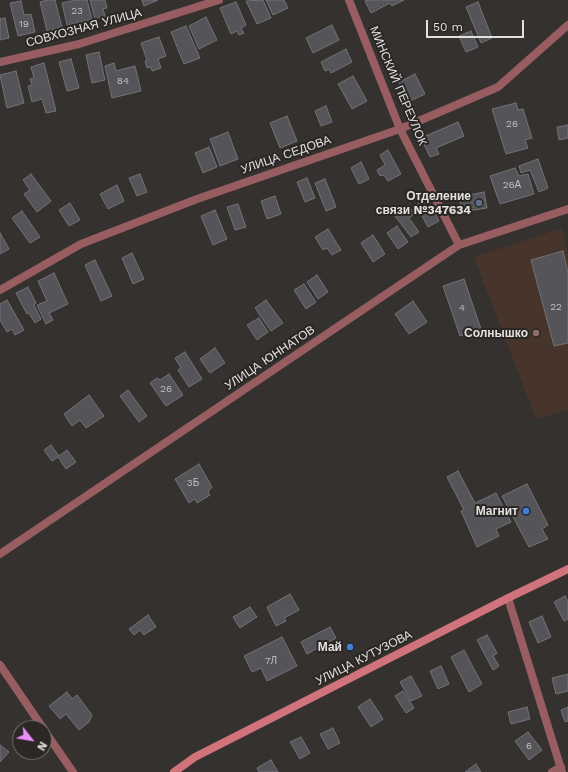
<!DOCTYPE html>
<html>
<head>
<meta charset="utf-8">
<style>
	body { margin:0 }
	#map { position:relative; width:568px; height:772px; overflow:hidden; background:#34312f; font-family:"Work Sans",sans-serif }
	canvas { display:block }
	.north { position:absolute; left:12px; top:720px; width:40px; height:40px; box-sizing:border-box; background:#2a2725; border:1px solid #747170; border-radius:50%; rotate:121deg; font-size:11px; font-weight:700; line-height:16px; text-align:center; color:#e3e1e0 }
	.north::after { content:''; display:block; margin:auto; width:14px; height:18px; background:#ea8dfd; clip-path:polygon(50% 0,100% 100%,50% 72%,0 100%) }
	.scale { position:absolute; left:426px; top:20px; width:98px; height:18px; box-sizing:border-box; border:2px solid #e3e1e0; border-top:0; padding-left:5px; font-size:12px; line-height:14px; white-space:nowrap; color:#e3e1e0; -webkit-text-stroke:3px #2a2725; paint-order:stroke }
</style>
</head>
<body>
<div id="map">
<canvas width="568" height="772"></canvas>
<div class="north">N</div>
<div class="scale">50 m</div>
</div>
<script>
const g = document.querySelector('canvas').getContext('2d');
g.lineJoin = 'round';
function paint(path, color) { g.fillStyle = color; g.fill(path, 'evenodd'); }
const toPath = rows => new Path2D(rows.map(r => 'M' + r).join(''));
function stroke(path, color, width, dash) { g.strokeStyle = color; g.lineWidth = width; g.lineCap = dash ? 'butt' : 'round'; g.setLineDash(dash || []); g.stroke(path); }
function drawText(font, color, halo, rows, align = 'center') {
  g.font = font + ' "Work Sans",sans-serif'; g.lineWidth = 4; g.setLineDash([]); g.textBaseline = 'middle'; g.strokeStyle = halo; g.fillStyle = color; for (const [text, x, y, turn = 0] of rows) {
    g.save(); g.translate(x, y); g.rotate((+turn || 0) * Math.PI / 180); g.textAlign = isNaN(turn) ? turn : align; if (halo) g.strokeText(text, 0, 0); g.fillText(text, 0, 0); g.restore();
  }
}
paint(toPath([
	[562,228,568,255,568,410,536,419,474,257]
]), '#47352c');
const building = toPath([
	[47,0,55,0,62,27,47,31,40,2,47,0],
	[75,0,87,0,92,19,67,25,62,3,75,0],
	[90,0,105,0,107,8,103,9,105,16,95,19,90,0],
	[142,0,158,0,144,6,142,0],
	[263,0,271,18,257,24,246,1,263,0],
	[266,0,284,0,288,8,273,15,266,0],
	[368,0,404,0,392,6,390,3,371,13,365,1,368,0],
	[21,1,24,15,31,14,35,32,18,36,10,3,21,1],
	[236,2,246,25,241,28,244,33,239,35,237,31,231,34,220,8,236,2],
	[478,2,492,38,481,43,466,7,478,2],
	[206,17,217,40,199,49,189,26,206,17],
	[5,18,9,38,0,40,0,19,5,18],
	[332,25,339,40,313,53,306,38,332,25],
	[186,26,200,58,184,64,171,32,186,26],
	[471,31,478,47,466,52,459,36,471,31],
	[159,37,166,56,158,59,161,68,152,71,151,67,147,68,145,61,147,60,141,43,159,37],
	[346,49,352,62,331,73,329,69,325,71,321,62,346,49],
	[99,52,105,80,92,83,86,55,99,52],
	[71,59,79,88,67,91,59,62,71,59],
	[44,63,56,111,46,113,42,99,32,102,28,86,32,85,30,79,34,78,31,67,44,63],
	[114,63,116,71,135,66,141,91,112,98,105,66,114,63],
	[16,71,24,103,7,108,0,75,16,71],
	[415,74,425,94,408,102,399,82,415,74],
	[353,76,367,101,352,109,338,84,353,76],
	[516,103,518,110,523,109,532,138,525,140,528,148,506,154,492,109,516,103],
	[326,106,332,122,321,126,315,111,326,106],
	[287,116,297,141,280,148,270,123,287,116],
	[458,122,464,136,436,148,439,154,430,157,421,138,458,122],
	[568,125,568,138,559,140,557,127,568,125],
	[228,132,238,159,220,166,210,139,228,132],
	[209,147,217,167,203,173,195,153,209,147],
	[388,150,401,174,388,181,384,175,380,176,377,170,385,165,380,155,388,150],
	[538,159,548,188,539,192,530,170,521,173,519,166,538,159],
	[361,162,369,179,359,184,351,168,361,162],
	[515,168,519,176,528,174,534,194,500,204,490,176,515,168],
	[31,174,51,201,37,212,24,194,30,190,23,180,31,174],
	[140,174,147,192,137,196,129,178,140,174],
	[307,178,315,198,305,202,297,182,307,178],
	[325,179,336,207,326,211,315,183,325,179],
	[117,185,124,201,108,209,100,194,117,185],
	[484,192,487,208,462,212,459,197,484,192],
	[275,196,281,214,267,219,261,201,275,196],
	[428,199,439,221,428,227,416,205,428,199],
	[70,203,80,220,69,226,59,210,70,203],
	[238,204,246,227,235,230,227,207,238,204],
	[409,206,414,214,409,218,419,232,411,237,395,216,409,206],
	[215,210,227,239,213,245,201,216,215,210],
	[22,211,40,237,30,243,12,218,22,211],
	[397,226,408,242,398,249,387,233,397,226],
	[328,229,341,250,332,255,327,248,323,250,315,237,328,229],
	[0,233,9,249,0,254,0,233],
	[373,235,385,254,373,262,361,243,373,235],
	[563,251,568,272,568,343,554,346,531,260,563,251],
	[132,253,144,279,133,284,122,258,132,253],
	[95,260,112,296,101,301,85,265,95,260],
	[54,273,68,304,49,313,53,320,46,324,37,305,47,301,38,281,54,273],
	[317,275,328,292,318,299,307,282,317,275],
	[464,279,481,329,460,336,443,286,464,279],
	[304,284,316,302,306,309,294,290,304,284],
	[28,287,36,303,34,305,41,319,35,323,29,313,27,314,16,293,28,287],
	[7,300,24,330,15,335,12,329,7,332,0,320,0,304,7,300],
	[266,300,283,323,271,331,255,308,266,300],
	[413,301,427,322,409,334,395,314,413,301],
	[259,318,268,332,257,340,247,325,259,318],
	[215,348,225,363,210,373,200,359,215,348],
	[185,352,202,379,189,387,178,370,181,368,175,358,185,352],
	[169,374,183,395,166,406,150,383,157,378,160,380,169,374],
	[128,390,147,416,139,422,120,396,128,390],
	[89,395,104,416,86,428,80,420,72,426,64,414,89,395],
	[51,445,59,456,67,450,76,462,66,469,58,457,52,461,44,450,51,445],
	[199,464,212,487,208,492,210,495,197,503,195,499,189,503,175,479,199,464],
	[458,471,475,503,496,493,511,522,496,529,499,536,477,547,461,511,464,510,447,477,458,471],
	[527,484,548,525,542,529,548,539,529,547,502,496,527,484],
	[290,594,299,610,284,618,286,621,276,626,267,607,290,594],
	[565,596,568,601,568,619,564,621,554,602,565,596],
	[250,607,257,617,240,628,233,617,250,607],
	[148,615,156,627,144,635,140,630,134,635,129,629,148,615],
	[542,616,551,637,538,643,529,622,542,616],
	[330,627,336,638,307,654,301,642,330,627],
	[487,635,497,653,493,656,499,666,493,670,477,640,487,635],
	[282,637,297,666,267,681,261,668,252,672,244,656,282,637],
	[464,650,482,684,469,692,451,657,464,650],
	[441,666,449,684,438,689,430,671,441,666],
	[568,674,568,691,556,694,552,678,568,674],
	[411,676,422,696,411,701,400,682,411,676],
	[403,691,414,708,406,713,395,696,403,691],
	[67,692,72,699,77,695,92,715,89,722,79,730,66,714,60,719,49,706,67,692],
	[370,699,383,719,371,727,358,707,370,699],
	[527,707,530,719,511,724,508,712,527,707],
	[568,707,568,721,565,722,561,710,568,707],
	[333,728,340,743,328,749,320,734,333,728],
	[528,732,542,750,529,760,515,741,528,732],
	[301,737,310,753,300,759,290,742,301,737],
	[0,745,9,752,0,762,0,745],
	[271,760,278,772,259,772,257,768,271,760],
	[476,764,481,772,465,772,476,764]
]);
paint(building, '#555559');
stroke(building, '#737276', 1);
stroke(toPath([
	[349,0,400,129,459,245],
	[0,62,79,44,219,0],
	[0,290,81,244,197,199,400,129,498,87,568,25],
	[0,554,459,245,568,209],
	[508,598,562,772],
	[0,665,43,728],
	[44,730,73,772],
	[552,772,561,767]
]), '#985d61', 8);
stroke(toPath([
	[174,772,195,757,508,598,568,569]
]), '#d1737b', 8);
for (const [x, y, r, color] of [
	[479,203,4,"#5c6f8a"],
	[536,333,4,"#8d6e63"],
	[526,511,4,"#3f7fe0"],
	[350,647,4,"#3f7fe0"]
]) { const dot = new Path2D(); dot.arc(x, y, r, 0, 2 * Math.PI); g.fillStyle = color; g.fill(dot); stroke(dot, '#2a2725', 1.5); }
drawText('10px', '#c0bebe', null, [
	["23",77,11],
	["19",24,24],
	["84",123,81],
	["26",512,124],
	["26А",512,185],
	["22",556,307],
	["4",462,308],
	["26",166,389],
	["3Б",193,483],
	["7Л",271,661],
	["6",529,746]
]);
drawText('12px', '#e3e1e0', '#2a2725', [
	["СОВХОЗНАЯ УЛИЦА",84,28,-15],
	["МИНСКИЙ ПЕРЕУЛОК",398,86,67],
	["УЛИЦА СЕДОВА",286,155,-19],
	["УЛИЦА ЮННАТОВ",270,358,-34],
	["УЛИЦА КУТУЗОВА",364,658,-27]
]);
drawText('bold 12px', '#e3e1e0', '#2a2725', [
	["Отделение",471,196],
	["связи №347634",471,210],
	["Солнышко",528,333],
	["Магнит",518,511],
	["Май",342,647]
], 'right');
</script>
</body>
</html>
